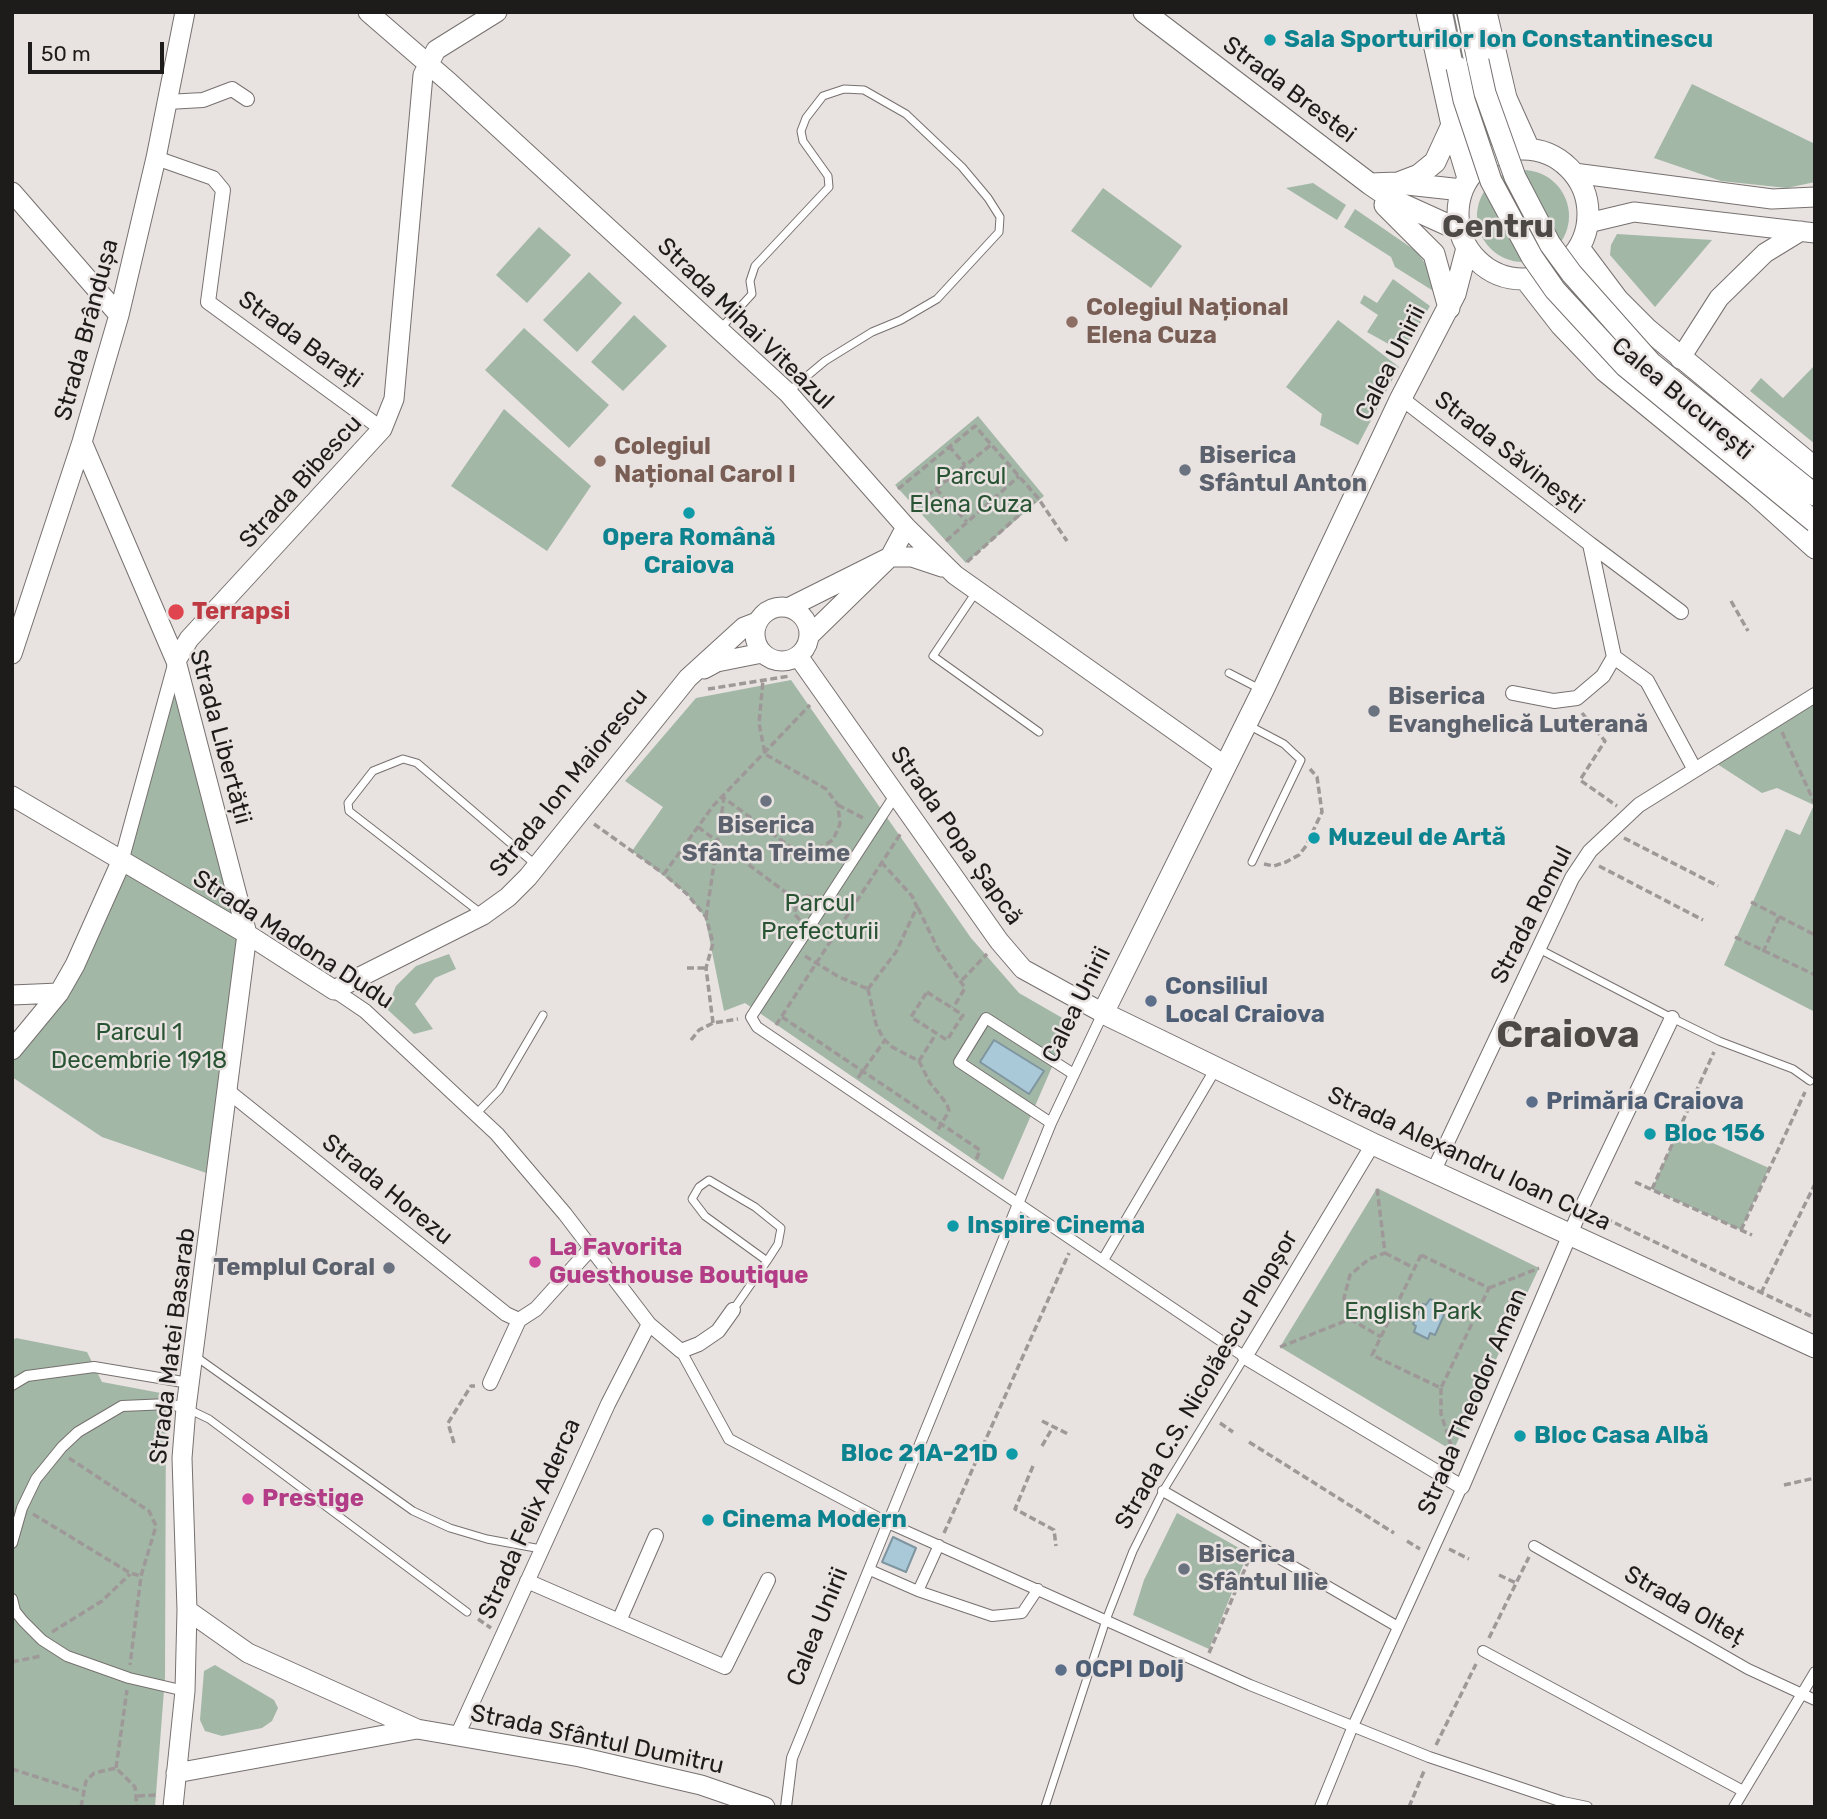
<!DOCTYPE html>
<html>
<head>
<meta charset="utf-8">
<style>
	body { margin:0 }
	#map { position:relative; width:1827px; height:1819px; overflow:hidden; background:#e8e2e0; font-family:Rubik,sans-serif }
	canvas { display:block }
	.frame { position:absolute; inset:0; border:14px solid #1e1c1b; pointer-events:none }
	.scale { position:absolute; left:28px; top:42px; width:136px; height:32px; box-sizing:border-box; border:4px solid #1e1c1b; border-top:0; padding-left:9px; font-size:21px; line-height:24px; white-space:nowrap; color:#1e1c1b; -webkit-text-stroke:5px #e8e2e0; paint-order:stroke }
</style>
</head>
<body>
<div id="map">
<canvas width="1827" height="1819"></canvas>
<div class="frame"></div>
<div class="scale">50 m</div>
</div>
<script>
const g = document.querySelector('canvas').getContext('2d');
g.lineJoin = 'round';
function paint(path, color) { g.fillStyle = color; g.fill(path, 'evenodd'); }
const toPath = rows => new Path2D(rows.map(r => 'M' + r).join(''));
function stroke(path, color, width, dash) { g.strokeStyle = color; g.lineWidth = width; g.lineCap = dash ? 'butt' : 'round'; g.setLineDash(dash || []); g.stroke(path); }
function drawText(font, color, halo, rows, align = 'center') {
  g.font = font + ' Rubik,sans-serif'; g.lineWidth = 5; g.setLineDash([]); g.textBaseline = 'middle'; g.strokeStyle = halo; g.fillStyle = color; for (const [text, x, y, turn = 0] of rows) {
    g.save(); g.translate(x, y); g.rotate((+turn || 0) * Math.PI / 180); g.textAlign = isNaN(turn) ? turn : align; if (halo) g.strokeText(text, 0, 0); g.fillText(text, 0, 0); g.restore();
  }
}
paint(toPath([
	[1692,84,1815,144,1815,182,1787,188,1721,181,1654,158],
	'1477 216a46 46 0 1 1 92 0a46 46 0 1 1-92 0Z',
	[1313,183,1346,205,1337,220,1286,188],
	[1103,188,1182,246,1151,288,1071,231],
	[1355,209,1416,251,1431,271,1435,292,1395,267,1391,257,1344,227],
	[539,227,571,255,527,303,496,275],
	[1617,234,1712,240,1655,307,1610,255,1611,245],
	[589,272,622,303,577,352,543,320],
	[1393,279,1430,306,1411,339,1394,347,1367,332,1378,315,1360,303,1364,295,1377,303],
	[634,315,667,346,623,391,591,362],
	[1338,320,1399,367,1358,445,1320,425,1322,414,1286,387],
	[524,328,609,405,569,448,485,370],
	[1815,365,1815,444,1750,391,1761,378,1783,398],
	[504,409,591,486,547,551,451,486],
	[978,416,1044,496,966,563,895,485],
	[174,677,240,905,218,1177,102,1137,12,1077,12,1051,111,892],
	[791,680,971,938,1019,993,1071,1023,1003,1180,745,1003,724,1011,705,917,687,894,632,851,663,807,625,781,696,698],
	[1815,696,1815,1012,1724,965,1786,829,1800,835,1814,805,1777,788,1762,793,1711,760],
	[449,954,456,969,435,978,415,1004,433,1029,414,1034,388,1010,389,1003,396,986,416,966],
	[1679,1128,1769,1168,1741,1230,1652,1189],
	[1377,1188,1539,1268,1453,1451,1280,1347],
	[16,1338,87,1352,102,1382,166,1394,165,1677,155,1807,12,1807,12,1341],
	[1177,1513,1248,1553,1209,1649,1133,1615,1144,1580],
	[215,1665,274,1700,278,1708,272,1721,262,1728,222,1736,205,1731,200,1720,204,1671]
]), '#a2b7a6');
const water = toPath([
	[994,1040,1044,1071,1029,1094,980,1062,994,1040],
	[1430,1299,1443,1305,1439,1312,1444,1315,1435,1335,1430,1333,1428,1339,1414,1332,1416,1326,1413,1324,1423,1304,1426,1305,1430,1299],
	[893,1537,916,1548,906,1572,882,1562,893,1537]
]);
paint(water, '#a9c9d9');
stroke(water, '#7f95a0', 2);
const service = toPath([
	[721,328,752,294,750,281,755,266,829,187,828,176,803,141,801,131,806,118,823,96,844,89,864,90,906,114,962,167,988,198,1000,217,999,232,937,299,901,320,872,332,825,361,788,392],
	[976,592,933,656,1039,732],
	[1229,673,1262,690],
	[1250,726,1284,744,1301,760,1252,862],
	[482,914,349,811,348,803,373,771,403,759,417,763,536,865],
	[1539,949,1672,1018,1719,1041,1793,1069,1810,1081],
	[476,1114,499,1090,543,1015],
	[733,1310,767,1261,778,1244,781,1228,755,1207,709,1180,699,1187,692,1199,705,1216,767,1261],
	[195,1356,413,1511,450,1528,487,1539,541,1549],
	[188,1409,209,1419,467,1612],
	[1045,1807,1106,1620,1133,1551,1163,1491,1245,1357]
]);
const pedestrian = toPath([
	[896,794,751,1017,757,1027,1245,1357],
	[1051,1123,959,1062,986,1018,1072,1073],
	[1103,1260,1216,1068],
	[681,1351,729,1439,888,1523,1250,1685,1429,1757,1563,1802,1587,1807],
	[12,1385,27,1376,94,1367,189,1383],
	[1163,1491,1398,1627],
	[12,1543,22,1508,36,1479,62,1447,78,1432,122,1406,169,1404,186,1408],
	[1534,1546,1748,1669,1815,1700],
	[870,1570,918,1591,992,1616,1022,1613,1038,1589],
	[918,1591,939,1545],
	[12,1599,15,1611,23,1621,42,1640,67,1656,129,1678,185,1691],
	[1483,1651,1743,1791],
	[786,1807,792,1758,1051,1123,1103,1013],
	[1320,1807,1353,1726,1462,1487],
	[1734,1807,1815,1672]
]);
const minor = toPath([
	[167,102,203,100,232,89,247,99],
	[156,158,213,178,223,190,208,302,382,429],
	[1401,398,1590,544,1614,657,1647,681,1695,770],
	[1590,544,1681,612],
	[1513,693,1554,701,1577,698,1603,676,1614,657],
	[121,862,176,661],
	[334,990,365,1011,497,1134,565,1214,649,1324,681,1351,699,1344,718,1331,733,1310],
	[229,1092,506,1314,519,1320],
	[1373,1144,1245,1357,1462,1487,1580,1211,1672,1018],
	[1433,1172,1572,878,1590,851,1639,805,1815,695],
	[490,1383,519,1320,536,1309,591,1248],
	[527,1581,725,1667,768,1580],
	[619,1621,656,1536],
	[457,1736,608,1404,649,1324]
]);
const tertiary = toPath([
	[368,12,450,83,788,393,906,527,955,575,1225,766],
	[1574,173,1772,199,1815,197],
	[12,192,119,315],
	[1588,223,1634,212,1815,233],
	[1680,359,1719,298,1765,253,1801,231],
	[82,442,176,661,247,934,186,1408,182,1458,187,1610,185,1691,173,1807],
	'755 634a27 27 0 1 1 54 0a27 27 0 1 1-54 0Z',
	[790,607,890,557,912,557,942,567],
	[809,636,890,557,906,527],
	[12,654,82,442,119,315,156,158,185,12],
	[798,656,999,941,1023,969,1103,1013],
	[176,661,189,639,382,429,394,399,423,75,436,50,497,12],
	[704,669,717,662,762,653],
	[12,796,247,934,334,990,483,915,508,897,528,877,688,678,744,627,757,622],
	[12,995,59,993],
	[12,1050,59,993,75,965,121,862],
	[187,1610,248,1653,417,1729,580,1757,701,1785,765,1807],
	[176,1773,417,1729]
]);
const secondary = toPath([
	[1144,12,1370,184,1395,201,1459,230],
	[1427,12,1452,125,1468,178],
	[1445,12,1457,67],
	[1468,12,1478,61],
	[1486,12,1506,98,1529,149],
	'1458 214a65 65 0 1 1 130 0a65 65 0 1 1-130 0Z',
	[1398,183,1419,175,1435,162,1452,125],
	[1370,184,1398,183,1462,190],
	[1385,205,1434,254,1449,308],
	[1467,248,1455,294,1401,398,1263,690,1103,1013,1373,1144,1815,1347],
	[1579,248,1618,300,1646,328,1815,468],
	[1526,280,1561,325,1605,371,1754,493,1815,548]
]);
stroke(service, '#76716f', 9);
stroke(pedestrian, '#76716f', 12);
stroke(minor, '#76716f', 16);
stroke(tertiary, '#76716f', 21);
stroke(secondary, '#76716f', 23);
stroke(toPath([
	[949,446,965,465],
	[898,489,975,426,1038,498,1067,541],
	[936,489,967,522],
	[911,509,992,444],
	[946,541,1019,476],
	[967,562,1038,498],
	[1731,601,1748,631],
	[708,689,790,676],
	[1582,713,1605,741,1580,780,1617,806],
	[1782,732,1815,804],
	[838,805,865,819],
	[594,824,664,874],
	[698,827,796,900],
	[1624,838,1718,886],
	[1264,864,1274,866,1286,862,1299,855,1306,846,1322,812,1317,777,1310,769],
	[1599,866,1703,920],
	[1751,902,1815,935],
	[918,908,938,949,965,988,953,1008],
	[706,917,724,798,792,848,805,851,814,851,833,840,840,824,838,805,826,789,765,754,759,723,763,680],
	[800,920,795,915,796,900,807,896,813,898],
	[1735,937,1815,975],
	[1763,952,1779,917],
	[805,956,839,977,868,989],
	[687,968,706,968],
	[962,980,987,954],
	[868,989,876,1024,883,1038,892,1047,919,1061,930,1083,947,1104,949,1111,936,1133],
	[868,989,896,952,917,907,912,896,883,864],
	[927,992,963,1015,947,1040,911,1017,927,992],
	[782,1017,980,1150,976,1160],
	[713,1023,706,968,713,943,706,917,687,894,664,874,713,806,810,705],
	[776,1025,901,833],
	[691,1040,699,1030,713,1023,738,1019],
	[919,1061,936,1034],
	[858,1078,885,1040],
	[1635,1182,1752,1235],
	[1652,1189,1714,1052],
	[1596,1214,1815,1318],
	[1741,1230,1805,1092],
	[1385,1253,1414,1268],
	[1421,1255,1489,1288,1441,1388,1372,1355,1421,1255],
	[1489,1288,1539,1268],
	[1761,1293,1815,1184],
	[1350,1319,1381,1337],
	[1280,1347,1350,1319,1344,1298,1350,1275,1369,1259,1385,1253,1377,1188],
	[1441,1388,1441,1414,1453,1451],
	[1042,1421,1068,1434],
	[1220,1423,1233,1432],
	[1249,1442,1394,1533],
	[454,1443,448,1423,471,1386,475,1386],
	[1042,1446,1053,1427],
	[69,1458,149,1511,156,1526,141,1576,130,1665],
	[1033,1466,1015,1509,1054,1530,1056,1546],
	[1784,1485,1815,1478],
	[33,1514,130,1573,141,1576],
	[944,1533,1069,1253],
	[1407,1541,1420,1549],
	[1449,1549,1469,1559],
	[1499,1575,1516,1583],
	[478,1619,491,1628],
	[52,1632,102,1601,130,1574],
	[1489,1638,1529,1557],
	[1209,1653,1250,1557],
	[12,1662,41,1656],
	[1436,1745,1476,1664],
	[116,1768,127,1690],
	[12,1769,84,1792],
	[138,1796,156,1795],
	[81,1807,86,1781,94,1773,116,1768,135,1787,137,1807],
	[1409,1807,1424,1771]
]), '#9e9998', 3.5, [7, 3.5]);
stroke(service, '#fff', 7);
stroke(pedestrian, '#fff', 10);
stroke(minor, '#fff', 14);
stroke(tertiary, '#fff', 19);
stroke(secondary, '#fff', 21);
stroke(toPath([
	[1453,12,1472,105,1493,164,1532,240,1562,286,1600,333,1630,362,1815,514]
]), '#827e7d', 2);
const secondaryBridge = toPath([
	[1478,61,1485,93,1515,177,1550,244,1572,274,1651,363,1815,495],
	[1457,67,1464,100,1491,181,1532,257,1555,290,1625,366,1815,522]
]);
stroke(secondaryBridge, '#76716f', 23, []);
stroke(secondaryBridge, '#fff', 21);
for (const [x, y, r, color] of [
	[1270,40,7,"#0f9aa8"],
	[1072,322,7,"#8d6e63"],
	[600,461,7,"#8d6e63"],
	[1185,470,7,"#6b7280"],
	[689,513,7,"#0f9aa8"],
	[176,612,9,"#e0444e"],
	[1374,711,7,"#6b7280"],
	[766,801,7,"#6b7280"],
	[1314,838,7,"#0f9aa8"],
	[1151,1001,7,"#5c6f8a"],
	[1532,1102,7,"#5c6f8a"],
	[1650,1134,7,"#0f9aa8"],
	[953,1226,7,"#0f9aa8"],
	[535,1262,7,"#d1479c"],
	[389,1268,7,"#6b7280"],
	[1520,1436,7,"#0f9aa8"],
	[1012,1454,7,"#0f9aa8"],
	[248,1499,7,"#d1479c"],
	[708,1520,7,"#0f9aa8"],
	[1184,1569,7,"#6b7280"],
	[1061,1670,7,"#5c6f8a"]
]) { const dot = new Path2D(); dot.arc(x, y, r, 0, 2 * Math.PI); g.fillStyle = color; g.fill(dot); stroke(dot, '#e8e2e0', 2.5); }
drawText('bold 24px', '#0d838f', '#e8e2e0', [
	["Sala Sporturilor Ion Constantinescu",1284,40],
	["Opera Română",689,538,"center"],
	["Craiova",689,566,"center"],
	["Muzeul de Artă",1328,838],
	["Bloc 156",1664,1134],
	["Inspire Cinema",967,1226],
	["Bloc Casa Albă",1534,1436],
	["Bloc 21A-21D",998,1454,"right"],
	["Cinema Modern",722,1520]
], 'left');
drawText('24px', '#1e1c1b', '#e8e2e0', [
	["Strada Brestei",1289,90,37],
	["Strada Mihai Viteazul",745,324,44],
	["Strada Brândușa",87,330,-75],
	["Strada Barați",300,340,36],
	["Calea Unirii",1391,363,-63],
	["Calea București",1682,399,40],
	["Strada Săvinești",1509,453,38],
	["Strada Bibescu",301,482,-48],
	["Strada Libertății",220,737,75],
	["Strada Ion Maiorescu",569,783,-51],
	["Strada Popa Șapcă",956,836,55],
	["Strada Romul",1532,915,-63],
	["Strada Madona Dudu",293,940,33],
	["Calea Unirii",1077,1005,-64],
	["Strada Alexandru Ioan Cuza",1469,1159,25],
	["Strada Horezu",387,1190,39],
	["Strada Matei Basarab",173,1346,-83],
	["Strada C.S. Nicolăescu Plopșor",1207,1380,-60],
	["Strada Theodor Aman",1473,1402,-67],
	["Strada Felix Aderca",530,1519,-66],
	["Strada Olteț",1684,1606,30],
	["Calea Unirii",818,1627,-68],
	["Strada Sfântul Dumitru",597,1740,12]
]);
drawText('bold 24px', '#785e54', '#e8e2e0', [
	["Colegiul Național",1086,308],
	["Elena Cuza",1086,336],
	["Colegiul",614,447],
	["Național Carol I",614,475]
], 'left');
drawText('bold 24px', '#5b616d', '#e8e2e0', [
	["Biserica",1199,456],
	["Sfântul Anton",1199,484],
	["Biserica",1388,697],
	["Evanghelică Luterană",1388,725],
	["Biserica",766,826,"center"],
	["Sfânta Treime",766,854,"center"],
	["Templul Coral",375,1268,"right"],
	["Biserica",1198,1555],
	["Sfântul Ilie",1198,1583]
], 'left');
drawText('24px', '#295434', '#e8e2e0', [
	["Parcul",971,477],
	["Elena Cuza",971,505],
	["Parcul",820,904],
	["Prefecturii",820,932],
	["Parcul 1",139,1033],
	["Decembrie 1918",139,1061],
	["English Park",1413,1312]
]);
drawText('bold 24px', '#be3a42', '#e8e2e0', [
	["Terrapsi",192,612]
], 'left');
drawText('bold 24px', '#4e5e75', '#e8e2e0', [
	["Consiliul",1165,987],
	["Local Craiova",1165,1015],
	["Primăria Craiova",1546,1102],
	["OCPI Dolj",1075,1670]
], 'left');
drawText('bold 24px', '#b23c85', '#e8e2e0', [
	["La Favorita",549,1248],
	["Guesthouse Boutique",549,1276],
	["Prestige",262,1499]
], 'left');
drawText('bold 32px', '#4d4947', '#e8e2e0', [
	["Centru",1498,228]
]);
drawText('bold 38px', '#4d4947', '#e8e2e0', [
	["Craiova",1568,1036]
]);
</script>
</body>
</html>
